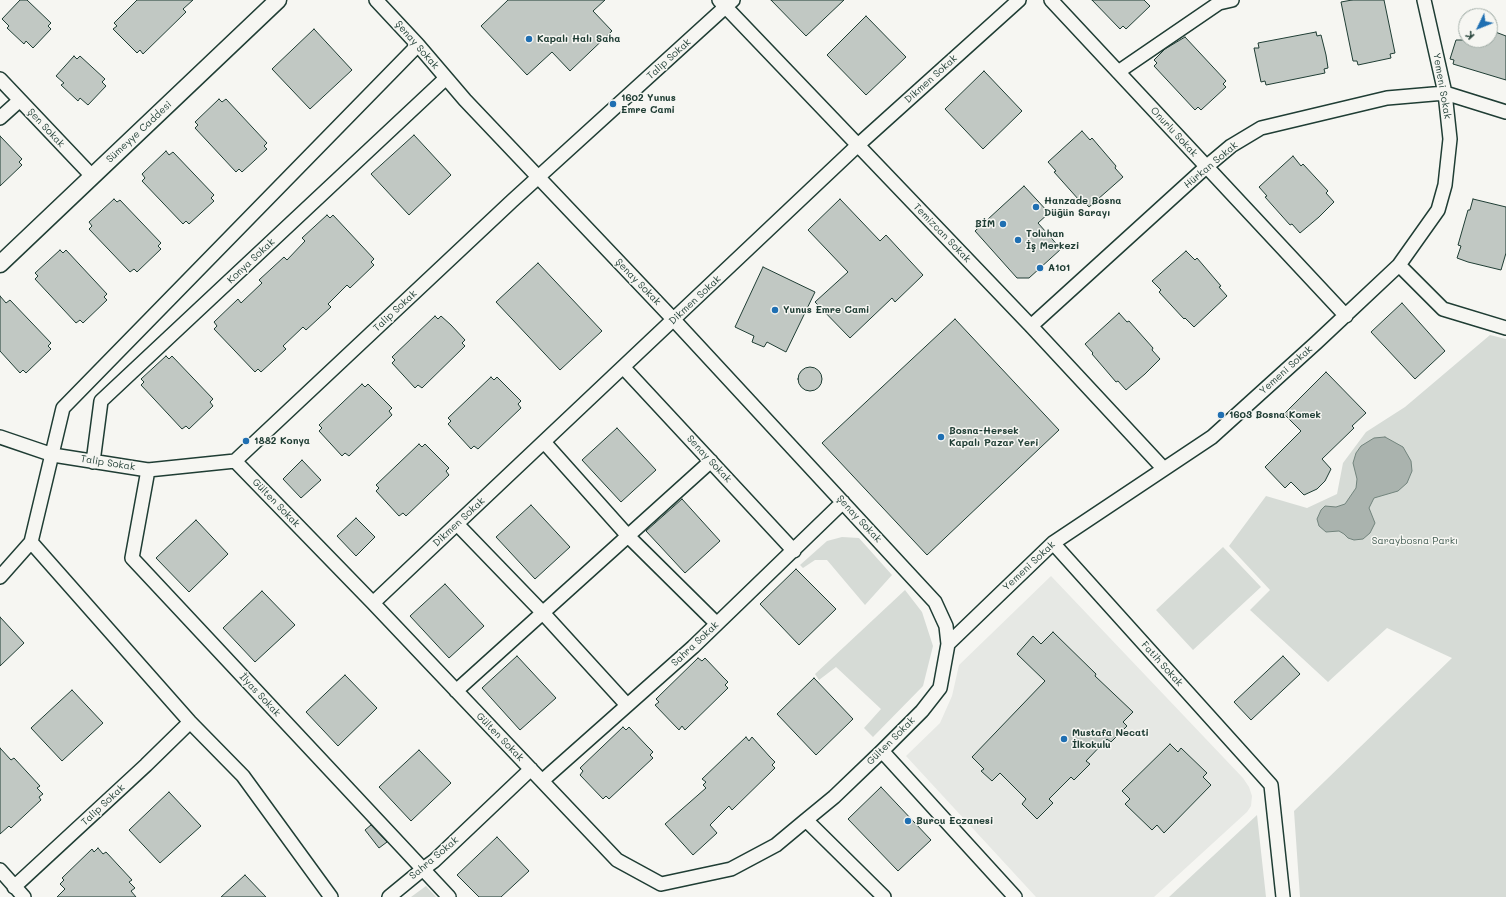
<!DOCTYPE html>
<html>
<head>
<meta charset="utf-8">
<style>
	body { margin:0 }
	#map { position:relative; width:1506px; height:897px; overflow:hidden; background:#f6f6f2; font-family:Mali,sans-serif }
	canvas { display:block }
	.north { position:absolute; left:1458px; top:8px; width:40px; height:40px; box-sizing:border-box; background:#f6f6f2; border:1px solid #a0aca6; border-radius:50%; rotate:227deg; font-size:11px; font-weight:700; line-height:16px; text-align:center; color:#1f3d34 }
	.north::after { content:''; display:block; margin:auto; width:14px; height:18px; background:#1f6fb2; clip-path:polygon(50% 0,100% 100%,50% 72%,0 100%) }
</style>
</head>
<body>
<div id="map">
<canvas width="1506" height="897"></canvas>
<div class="north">K</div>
</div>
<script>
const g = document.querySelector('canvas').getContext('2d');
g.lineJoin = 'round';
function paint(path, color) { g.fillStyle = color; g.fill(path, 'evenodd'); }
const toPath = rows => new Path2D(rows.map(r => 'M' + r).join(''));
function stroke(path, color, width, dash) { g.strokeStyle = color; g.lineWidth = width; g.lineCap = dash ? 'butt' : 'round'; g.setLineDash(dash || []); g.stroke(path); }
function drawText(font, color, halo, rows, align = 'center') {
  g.font = font + ' Mali,sans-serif'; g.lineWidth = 3; g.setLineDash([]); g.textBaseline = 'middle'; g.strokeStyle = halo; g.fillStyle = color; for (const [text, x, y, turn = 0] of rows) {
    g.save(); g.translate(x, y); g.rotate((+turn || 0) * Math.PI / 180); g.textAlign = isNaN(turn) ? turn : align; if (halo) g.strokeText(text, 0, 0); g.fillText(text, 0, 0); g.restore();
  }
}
paint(toPath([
	[1051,576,1243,778,1249,787,1252,796,1251,806,1247,812,1154,897,1036,897,906,756,940,723,952,696,959,665]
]), '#e6e8e4');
paint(toPath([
	[1490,335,1506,339,1506,897,1300,897,1294,811,1452,658,1387,628,1328,682,1250,610,1270,590,1229,546,1266,496,1307,508,1337,494,1343,463,1366,432,1405,407],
	[842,537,859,538,892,575,865,605,827,560,815,560,803,568,800,565,827,541],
	[1223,547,1261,587,1193,650,1156,610],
	[905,590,922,612,933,646,923,686,873,737,864,728,881,709,836,667,819,680,815,674],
	[1257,815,1266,897,1169,897],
	[426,886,436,897,411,897]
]), '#d6dbd6');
const water = toPath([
	[1385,437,1403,447,1411,461,1412,471,1407,483,1398,491,1374,498,1369,508,1375,523,1370,533,1363,539,1354,540,1348,538,1344,534,1339,531,1326,532,1319,526,1317,519,1321,510,1325,506,1336,507,1345,504,1356,488,1357,479,1353,463,1356,453,1361,446,1374,438,1385,437]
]);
paint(water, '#aab3ae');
stroke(water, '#72847d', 1);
const building = toPath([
	[20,0,27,0,51,23,48,26,51,29,33,48,26,41,24,44,7,28,9,26,2,19,20,0],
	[137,0,193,0,183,9,186,12,143,54,140,50,137,53,113,29,117,26,114,23,137,0],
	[508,0,605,0,593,11,612,31,570,71,552,52,527,75,481,26,508,0],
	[771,0,844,0,806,36,771,0],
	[1092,0,1144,0,1150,6,1126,29,1123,26,1120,29,1092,0],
	[1352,0,1384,0,1395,53,1390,54,1391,58,1358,65,1357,61,1353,61,1341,2,1352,0],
	[866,16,906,57,866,95,827,55,866,16],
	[314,29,352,70,310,109,272,69,314,29],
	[1490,30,1506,36,1506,80,1453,64,1454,60,1450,59,1456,40,1490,40,1490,30],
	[1316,32,1317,36,1321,35,1326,55,1328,68,1324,69,1325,73,1266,85,1265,81,1261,82,1254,48,1259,48,1258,43,1316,32],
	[1185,37,1226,81,1223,84,1226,87,1201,110,1198,107,1195,110,1154,66,1157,63,1154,60,1165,49,1185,37],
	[74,56,77,59,80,56,105,79,102,82,106,86,88,105,80,98,78,101,61,85,64,83,56,76,74,56],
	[984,71,1022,111,983,149,945,109,984,71],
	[219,99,222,102,226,99,267,143,264,146,267,149,242,172,239,169,236,172,195,128,198,125,195,122,219,99],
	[1082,131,1090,140,1092,138,1116,166,1115,168,1123,177,1089,207,1081,198,1079,200,1054,172,1056,171,1048,162,1082,131],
	[414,135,451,175,409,215,371,174,414,135],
	[0,136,22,159,19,162,22,165,0,186,0,136],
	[166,151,169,155,173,152,214,195,211,198,214,201,189,224,186,221,183,224,142,181,145,178,142,174,166,151],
	[1293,156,1301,166,1303,164,1328,191,1326,193,1334,202,1319,217,1300,233,1292,224,1290,225,1265,197,1267,196,1259,187,1293,156],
	[1024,186,1049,213,1038,223,1061,249,1029,278,1017,278,975,231,1024,186],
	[114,199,117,202,120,200,161,243,158,246,161,249,137,272,134,269,130,272,89,229,92,226,89,222,114,199],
	[840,199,880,241,886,235,923,275,895,302,892,298,850,338,815,302,848,272,808,230,840,199],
	[1473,199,1506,207,1506,253,1501,270,1468,262,1457,258,1461,246,1458,245,1468,210,1470,210,1473,199],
	[327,215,330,218,333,215,374,259,371,262,374,265,350,288,347,285,328,304,331,307,306,330,303,327,283,346,286,349,261,372,258,369,255,372,214,329,217,326,214,322,238,299,241,303,262,283,259,280,284,257,287,260,305,241,302,238,327,215],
	[60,250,63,253,66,250,107,294,104,297,107,300,83,323,80,320,76,323,35,279,38,276,35,273,60,250],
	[1186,251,1195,260,1197,258,1221,286,1219,287,1227,296,1194,327,1185,318,1184,319,1159,292,1161,290,1152,281,1186,251],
	[538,263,602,331,560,370,496,302,538,263],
	[763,267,815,292,786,352,767,342,764,347,752,342,754,336,735,327,763,267],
	[0,296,6,303,10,300,51,343,48,346,51,349,26,373,23,370,20,373,0,351,0,296],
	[1402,303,1445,351,1415,379,1371,332,1402,303],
	[1119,313,1127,322,1129,321,1153,348,1152,350,1160,359,1145,374,1126,390,1118,381,1116,382,1092,354,1093,353,1085,344,1119,313],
	[435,316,438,319,441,316,451,325,465,340,462,343,465,346,422,388,418,385,415,388,392,363,395,360,392,357,435,316],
	[955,319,1059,430,927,555,822,443,955,319],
	[166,356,169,359,172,356,213,399,210,402,213,406,189,429,186,426,182,429,141,385,144,382,141,379,166,356],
	'798 379a12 12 0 1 1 24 0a12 12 0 1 1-24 0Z',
	[1326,372,1366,413,1352,426,1354,428,1322,459,1331,469,1325,481,1317,489,1304,495,1291,482,1285,488,1265,467,1301,431,1284,414,1326,372],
	[491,377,494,380,497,377,521,401,518,404,521,408,478,449,474,446,471,449,448,424,451,421,448,418,491,377],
	[362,384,365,387,368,384,392,408,389,411,392,415,349,456,345,453,342,456,319,431,322,428,319,425,362,384],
	[617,428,656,470,621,502,582,460,617,428],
	[419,444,422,447,425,444,449,468,446,471,449,475,406,516,403,513,399,516,376,491,379,488,376,485,419,444],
	[302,460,321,480,301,498,283,479,302,460],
	[682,499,720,541,685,573,646,531,682,499],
	[531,505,570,547,535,579,496,537,531,505],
	[356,518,375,537,356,556,337,536,356,518],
	[196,520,228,554,189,592,156,558,196,520],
	[796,569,836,609,799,645,760,604,796,569],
	[445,584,484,626,449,658,410,616,445,584],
	[262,591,295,625,255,662,223,628,262,591],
	[0,617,24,643,0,666,0,617],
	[1053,632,1096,674,1095,676,1133,712,1123,722,1127,726,1111,742,1107,739,1086,761,1090,764,1074,780,1071,777,1049,799,1053,803,1037,819,1022,804,1026,799,1000,773,992,781,981,771,984,769,972,757,1045,681,1017,654,1033,636,1041,644,1053,632],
	[517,656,556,698,520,730,482,688,517,656],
	[1283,656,1300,674,1251,720,1234,702,1283,656],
	[698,658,702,661,705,658,723,677,728,682,725,685,728,688,685,730,682,726,679,730,655,705,659,702,656,699,698,658],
	[345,675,377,708,338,746,306,712,345,675],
	[814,678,853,719,816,755,777,714,814,678],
	[72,690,103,723,62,761,31,728,72,690],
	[623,727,626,730,629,727,647,746,653,752,650,755,653,758,609,799,606,796,603,799,580,775,583,771,580,768,623,727],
	[746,737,749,741,752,737,770,757,775,762,772,765,775,768,732,810,729,806,710,825,717,833,693,855,665,824,706,788,703,785,706,782,702,779,746,737],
	[1170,744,1178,752,1181,748,1207,773,1203,777,1211,785,1164,833,1157,825,1152,830,1125,804,1130,799,1122,791,1170,744],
	[0,748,11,760,14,758,40,786,37,788,43,794,39,797,41,800,11,828,9,826,0,834,0,748],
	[419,750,451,783,411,821,379,787,419,750],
	[881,787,931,840,898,871,848,819,881,787],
	[169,792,201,826,160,863,129,830,169,792],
	[371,825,387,842,379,848,365,830,371,825],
	[497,837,529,871,501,897,479,897,457,875,497,837],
	[98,848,103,854,106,852,132,880,129,882,135,888,131,891,136,897,57,897,65,889,60,884,64,880,62,878,92,849,94,852,98,848],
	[245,875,266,897,221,897,245,875]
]);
paint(building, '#c1c8c3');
stroke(building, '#1f3d34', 1);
const minor = toPath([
	[376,0,418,45,465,100,674,320,935,602,946,626,948,644,940,688,922,711,882,751,834,797,806,820,884,897],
	[719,0,1031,326,1163,468],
	[1051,0,1346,316],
	[1118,72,1219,3,1232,0],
	[0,79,92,176],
	[0,118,20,100],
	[1399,265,1443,309,1506,328],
	[1031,326,1206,167,1231,146,1261,128,1387,98,1445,93,1506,112],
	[623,367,794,551],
	[0,437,53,455,148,470,235,461,512,201,733,0],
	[544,442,628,536,717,624],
	[235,461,373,603,617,860,661,884,731,869,776,845,806,820],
	[93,462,101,401,446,78],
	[148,470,132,558,449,897],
	[457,524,543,613,627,705],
	[31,542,190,722,243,776,331,897],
	[1053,543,1271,785,1283,897],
	[0,577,31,542,63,408,418,45],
	[373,603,858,145,1019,0],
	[948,644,1053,543,1212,437,1317,342,1399,265,1438,210,1445,185,1450,139,1445,93,1424,0],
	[456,691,711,461],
	[882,751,1015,897],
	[542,781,693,647,843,502],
	[0,870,24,897],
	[14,887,146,765,190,722],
	[389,897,423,869,434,861,531,769]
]);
const tertiary = toPath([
	[0,264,278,0]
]);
stroke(minor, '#1f3d34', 16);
stroke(tertiary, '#1f3d34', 19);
stroke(minor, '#f6f6f2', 13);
stroke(tertiary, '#f6f6f2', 16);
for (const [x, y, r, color] of [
	[529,39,4,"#1f6fb2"],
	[613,104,4,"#1f6fb2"],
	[1036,207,4,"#1f6fb2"],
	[1003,224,4,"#1f6fb2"],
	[1018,240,4,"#1f6fb2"],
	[1040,268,4,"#1f6fb2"],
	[775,310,4,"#1f6fb2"],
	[1221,415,4,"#1f6fb2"],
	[941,437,4,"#1f6fb2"],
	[246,441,4,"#1f6fb2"],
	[1064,739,4,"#1f6fb2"],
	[908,821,4,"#1f6fb2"]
]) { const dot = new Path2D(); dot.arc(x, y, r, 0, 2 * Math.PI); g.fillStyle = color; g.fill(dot); stroke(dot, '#f6f6f2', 1.5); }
drawText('bold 10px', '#1f3d34', '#f6f6f2', [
	["Kapalı Halı Saha",537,39],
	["1602 Yunus",621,98],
	["Emre Cami",621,110],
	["Hanzade Bosna",1044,201],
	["Düğün Sarayı",1044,213],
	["BİM",995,224,"right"],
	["Toluhan",1026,234],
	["İş Merkezi",1026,246],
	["A101",1048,268],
	["Yunus Emre Cami",783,310],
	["1603 Bosna Komek",1229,415],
	["Bosna-Hersek",949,431],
	["Kapalı Pazar Yeri",949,443],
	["1882 Konya",254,441],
	["Mustafa Necati",1072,733],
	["İlkokulu",1072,745],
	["Burcu Eczanesi",916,821]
], 'left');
drawText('10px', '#1f3d34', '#f6f6f2', [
	["Şenay Sokak",417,45,49],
	["Talip Sokak",669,59,-42],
	["Dikmen Sokak",931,79,-42],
	["Yemeni Sokak",1442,86,80],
	["Şen Sokak",46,128,47],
	["Sümeyye Caddesi",139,132,-43],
	["Onurlu Sokak",1174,132,47],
	["Hürkan Sokak",1211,165,-40],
	["Temizcan Sokak",942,233,46],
	["Konya Sokak",251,261,-43],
	["Şenay Sokak",638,282,46],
	["Dikmen Sokak",695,300,-43],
	["Talip Sokak",395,311,-43],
	["Yemeni Sokak",1286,370,-42],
	["Senay Sokak",709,459,47],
	["Talip Sokak",108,463,9],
	["Gülten Sokak",276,503,46],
	["Şenay Sokak",859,519,47],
	["Dikmen Sokak",459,522,-43],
	["Yemeni Sokak",1029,566,-43],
	["Sahra Sokak",695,644,-43],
	["Fatih Sokak",1162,664,48],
	["İlyas Sokak",260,695,47],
	["Gülten Sokak",500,737,46],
	["Gülten Sokak",891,741,-45],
	["Talip Sokak",103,805,-43],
	["Sahra Sokak",434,858,-40]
]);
drawText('10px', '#445d54', '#f6f6f2', [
	["Saraybosna Parkı",1415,541]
]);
</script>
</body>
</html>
